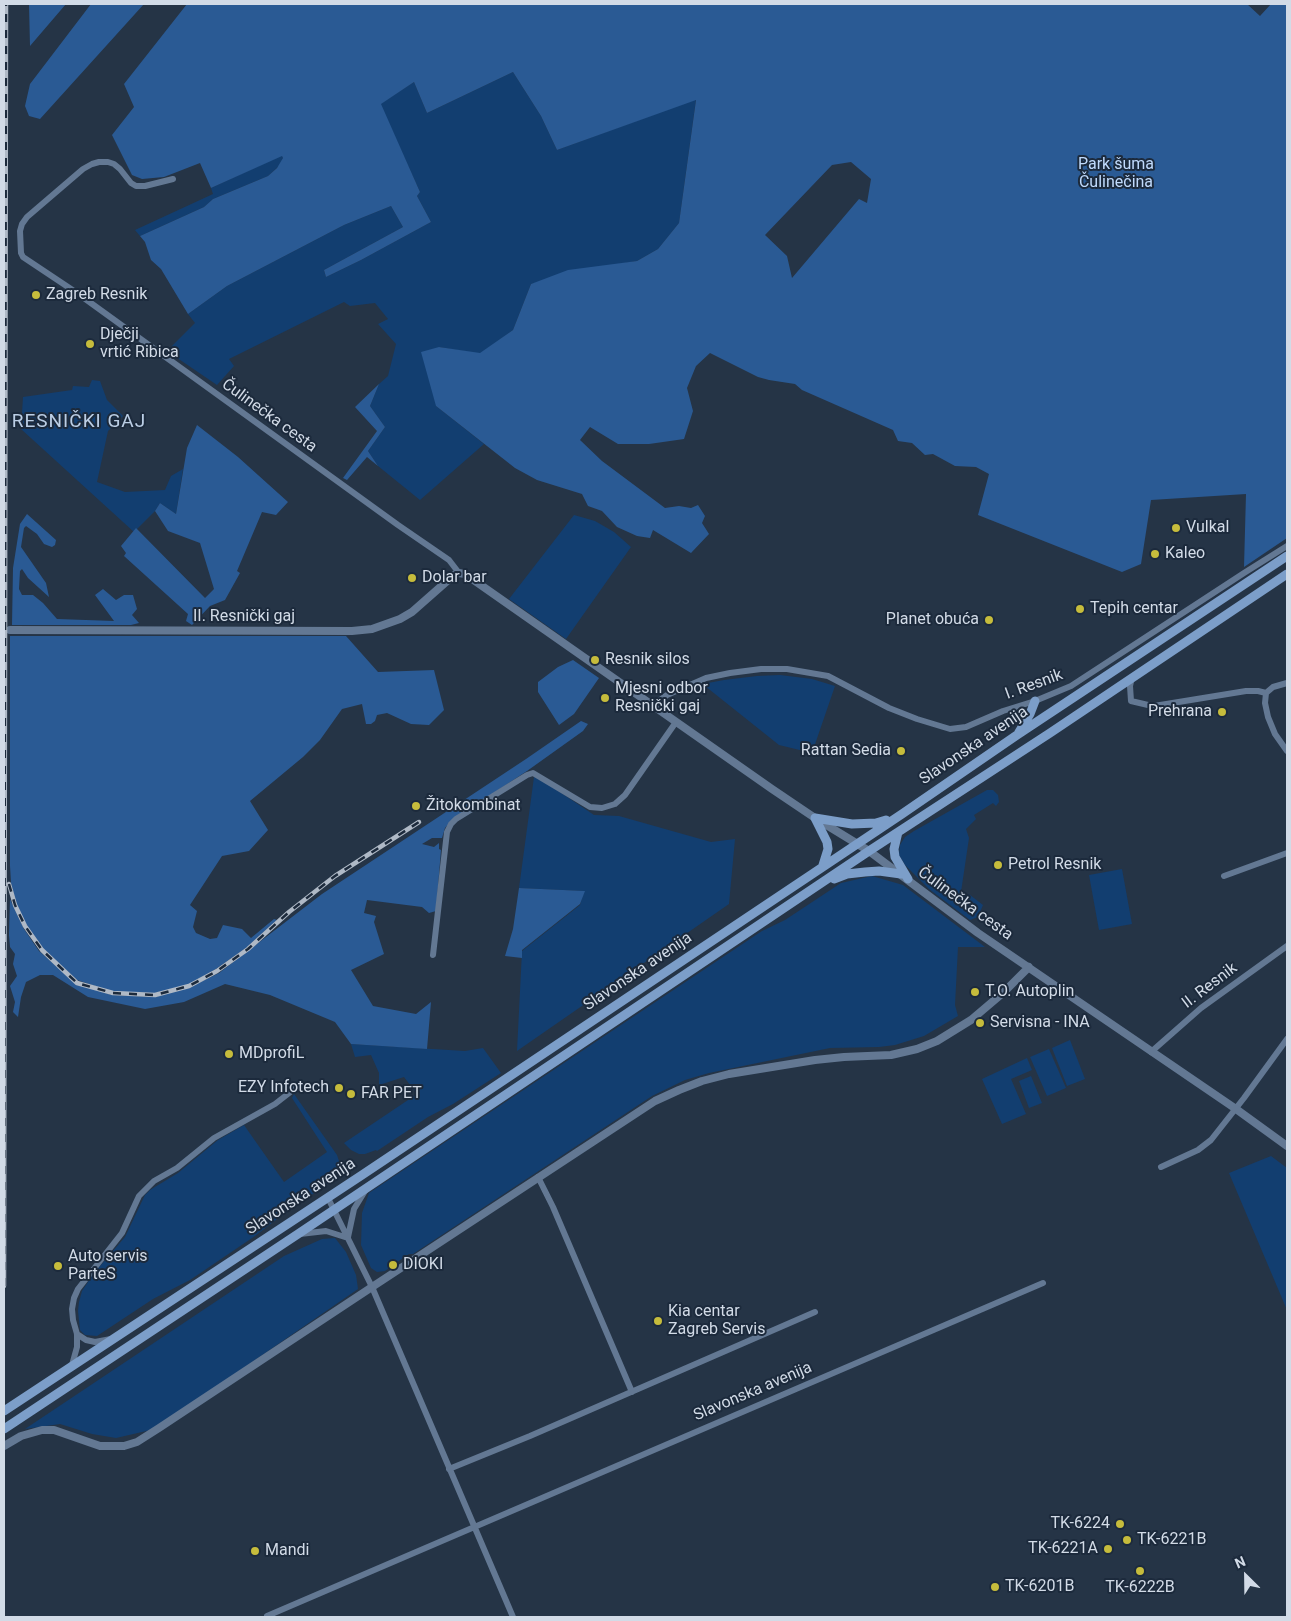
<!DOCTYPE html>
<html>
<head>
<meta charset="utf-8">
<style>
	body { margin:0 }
	#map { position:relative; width:1291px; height:1621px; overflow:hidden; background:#253446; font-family:Roboto,sans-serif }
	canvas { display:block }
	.frame { position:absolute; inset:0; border:5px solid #d2dbe7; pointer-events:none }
	.north { position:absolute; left:1221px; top:1551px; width:50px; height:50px; -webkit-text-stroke:4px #1c2a3c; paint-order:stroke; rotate:337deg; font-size:14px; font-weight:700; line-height:20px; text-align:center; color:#d2dbe7 }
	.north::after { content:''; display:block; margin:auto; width:18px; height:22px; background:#d2dbe7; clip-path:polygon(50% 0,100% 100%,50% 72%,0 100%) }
</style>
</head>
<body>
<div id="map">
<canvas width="1291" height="1621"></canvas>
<div class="frame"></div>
<div class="north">N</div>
</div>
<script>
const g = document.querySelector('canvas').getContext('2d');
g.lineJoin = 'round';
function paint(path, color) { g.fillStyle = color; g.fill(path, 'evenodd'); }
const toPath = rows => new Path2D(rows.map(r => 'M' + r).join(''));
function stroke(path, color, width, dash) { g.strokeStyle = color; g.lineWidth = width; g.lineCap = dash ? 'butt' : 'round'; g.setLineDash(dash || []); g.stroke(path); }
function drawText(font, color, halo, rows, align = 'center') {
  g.font = font + ' Roboto,sans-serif'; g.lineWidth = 4; g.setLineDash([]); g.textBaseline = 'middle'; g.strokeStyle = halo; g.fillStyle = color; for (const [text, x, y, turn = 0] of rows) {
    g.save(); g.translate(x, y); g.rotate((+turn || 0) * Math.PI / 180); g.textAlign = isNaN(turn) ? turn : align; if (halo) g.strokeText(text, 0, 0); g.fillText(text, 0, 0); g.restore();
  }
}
paint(toPath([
	[513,72,541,116,557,150,696,99,679,223,658,249,637,261,607,266,531,284,513,330,480,354,439,347,436,406,484,444,420,500,378,466,368,451,385,427,370,406,379,384,388,376,396,344,378,324,388,319,375,303,350,306,344,302,229,359,234,366,217,385,167,351,195,323,188,314,227,286,344,225,391,206,403,227,324,270,326,277,361,260,431,222,417,196,420,192,380,104,414,82,427,113],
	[282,155,283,158,281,164,268,176,213,199,204,207,140,236,135,230,213,194,211,188],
	[92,380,100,381,107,400,123,416,108,431,97,482,125,492,165,490,171,476,183,469,176,514,160,503,155,511,134,532,21,429,23,397,72,390,73,386,89,387],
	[574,515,595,521,614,532,631,547,566,639,509,599],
	[780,675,812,679,835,686,812,753,779,745,705,686,708,683,724,680,757,676],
	[534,777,539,778,594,815,619,816,711,842,735,839,729,904,517,1051,522,951,580,905,584,891,519,888],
	[987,790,993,790,998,795,999,802,996,806,993,803,974,815,976,819,966,829,969,838,961,892,970,895,983,905,978,917,970,920,929,889,905,865,899,855,900,845,905,837,914,831],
	[1122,869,1132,924,1099,930,1089,875],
	[872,876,903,885,985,947,958,947,955,1005,958,1016,924,1036,895,1045,879,1047,830,1048,709,1073,685,1080,652,1096,413,1254,409,1254,390,1267,385,1271,377,1272,371,1268,361,1245,362,1213,369,1193,762,931,785,920,841,883],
	[1070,1040,1085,1079,1067,1086,1052,1048],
	[351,1044,465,1051,483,1048,501,1073,453,1104,428,1117,377,1151,376,1150,365,1154,359,1154,351,1150,344,1143,417,1094,404,1077,379,1085,379,1073,371,1055,355,1057],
	[1049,1049,1066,1088,1047,1096,1030,1057],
	[1027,1058,1032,1070,1011,1079,1026,1114,1002,1124,982,1079],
	[1031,1076,1042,1103,1029,1108,1019,1081],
	[294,1094,337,1155,339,1161,338,1169,330,1182,277,1219,255,1236,190,1280,153,1299,97,1336,85,1335,80,1330,78,1311,79,1302,82,1291,94,1273,125,1237,145,1195,150,1190,178,1173,218,1140,244,1125,284,1182,327,1152,292,1098],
	[1271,1156,1287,1168,1287,1310,1229,1173],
	[335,1238,346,1252,356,1275,358,1289,155,1429,116,1438,92,1434,60,1424,25,1429,284,1256,322,1239]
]), '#123e70');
paint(toPath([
	[29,4,66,4,30,46],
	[91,4,144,4,40,119,29,116,25,106,30,84],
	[187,4,1247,4,1260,16,1271,4,1287,4,1287,538,1244,567,1246,494,1151,500,1141,564,1122,572,978,515,989,474,976,467,955,466,933,454,925,455,912,443,898,441,893,430,802,390,795,384,769,380,758,377,710,353,696,366,687,388,693,411,684,439,649,444,618,444,590,427,580,440,602,461,665,508,679,506,691,508,698,505,705,516,702,523,709,534,691,553,653,530,650,538,637,536,617,527,602,511,588,506,582,494,537,480,515,468,436,406,421,352,439,347,480,353,513,330,531,284,568,270,637,261,658,249,679,223,696,100,557,150,541,116,513,72,427,113,414,82,381,104,420,192,417,196,431,222,361,260,326,277,324,270,403,227,391,206,344,225,227,286,188,314,161,269,151,260,145,242,140,236,204,207,213,199,268,176,277,168,283,158,282,156,211,188,200,163,164,177,142,179,132,175,112,135,134,107,124,84],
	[851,162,871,179,867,203,859,199,792,278,787,256,765,235,832,165],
	[379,384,370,406,385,427,368,451,378,466,367,457,347,480,343,478,377,431,355,407],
	[197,425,238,457,288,502,276,515,262,512,237,571,240,573,225,600,210,606,192,625,186,621,188,614,124,556,126,553,121,546,136,528,205,598,214,589,200,543,168,531,155,511,160,503,176,514,187,448],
	[27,514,56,540,55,545,52,547,44,544,37,534,26,526,24,528,21,547,46,583,49,597,28,578,22,569,20,571,19,589,22,595,33,595,43,603,57,619,114,621,95,595,103,589,116,600,124,595,133,595,137,609,132,615,139,623,131,625,12,625,13,568,20,524],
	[10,636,346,636,378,672,434,670,444,710,429,725,411,724,387,713,377,715,375,721,371,724,366,724,362,704,342,709,320,740,303,757,250,801,268,830,249,851,222,856,190,905,197,911,193,927,196,933,210,939,217,938,223,925,242,929,251,938,274,919,277,920,246,948,216,969,188,985,155,993,113,992,77,980,42,948,26,925,16,904,11,883,10,866],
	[573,660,599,678,574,714,559,725,538,692,538,682,558,667],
	[581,721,588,724,583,731,527,771,451,821,445,828,442,838,432,838,422,844,434,847,439,843,439,849,441,850,436,911,429,913,422,907,367,900,364,913,376,916,374,922,384,954,351,970,373,1006,416,1014,431,1002,427,1049,351,1044,335,1022,270,995,225,984,184,1002,145,1009,88,997,53,975,40,975,26,982,21,997,18,1017,13,1012,15,1002,10,986,17,976,13,964,15,954,10,947,9,935,10,899,24,929,39,951,77,984,112,995,155,997,190,987,219,973,322,894,526,759],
	[519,888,585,891,580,904,522,950,522,958,505,956,513,929]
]), '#2a5a94');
stroke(toPath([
	[173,179,145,186,136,186,131,183,120,169,114,164,108,162,99,162,92,164,83,169,27,217,22,224,20,231,21,253,23,257,77,293,398,525,449,560,459,573],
	[1132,677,1130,686,1131,701,1148,705,1154,706,1246,691,1258,691,1266,693],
	[1266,693,1265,703,1268,717,1275,734,1287,751],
	[1266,693,1273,687,1287,683],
	[652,706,667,695,706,678,730,673,761,669,787,669,828,676,889,708,917,719,950,729,966,727,1003,711,1035,701,1071,686,1244,573,1287,546],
	[1224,876,1287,853],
	[433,955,447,832,451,824,456,819,527,775,533,773,590,807,602,808,615,804,625,795,676,722],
	[1151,1052,1201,1008,1287,946],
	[1161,1167,1198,1150,1211,1140,1244,1098,1287,1039],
	[538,1177,553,1207,632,1392],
	[328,1198,372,1287,513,1617],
	[300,1234,326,1231,348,1238],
	[348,1237,354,1209,365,1191],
	[77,1334,86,1340,95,1342,111,1339],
	[72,1365,77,1347,77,1334,73,1320,72,1309,74,1298,78,1289,122,1233,139,1196,154,1181,177,1168,214,1138,275,1104,293,1090,295,1086],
	[449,1469,530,1436,815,1312],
	[267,1616,1043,1283]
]), '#637893', 6);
stroke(toPath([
	[10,630,352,631,372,629,400,619,412,612,454,575,459,573,465,574,772,789,815,818,869,851,978,933,1236,1109,1287,1146],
	[4,1446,21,1436,42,1430,54,1430,100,1446,124,1446,137,1442,159,1428,372,1287,655,1101,679,1090,702,1081,729,1074,815,1060,844,1057,891,1055,917,1049,937,1041,971,1020,1004,992,1029,967]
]), '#637893', 8);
stroke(toPath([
	[1019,732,1030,714,1035,701],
	[815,818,852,824,876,823,886,820],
	[815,818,827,842,828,849,823,865],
	[898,832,894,849,895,857,908,879],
	[834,879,847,874,865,872,879,871,901,874],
	[4,1411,362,1175,902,814,1017,735,1287,556],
	[4,1429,298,1234,869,851,1050,733,1287,574]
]), '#7c9ec9', 9);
const rail = toPath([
	[9,884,15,905,25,926,42,950,77,983,113,993,155,995,189,986,217,971,248,949,289,912,335,876,419,822],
	[4,1286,6,4]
]);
stroke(rail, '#afb9c6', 4.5);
stroke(rail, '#1c2a3c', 2.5, [8]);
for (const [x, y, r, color] of [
	[36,295,5,"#c6bc3c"],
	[90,344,5,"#c6bc3c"],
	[1176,528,5,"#c6bc3c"],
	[1155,554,5,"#c6bc3c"],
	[412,578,5,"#c6bc3c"],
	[1080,609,5,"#c6bc3c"],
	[989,620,5,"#c6bc3c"],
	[595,660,5,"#c6bc3c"],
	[605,698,5,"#c6bc3c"],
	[1222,712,5,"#c6bc3c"],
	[901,751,5,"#c6bc3c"],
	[416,806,5,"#c6bc3c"],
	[998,865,5,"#c6bc3c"],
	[975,992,5,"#c6bc3c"],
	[980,1023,5,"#c6bc3c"],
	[229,1054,5,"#c6bc3c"],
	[339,1088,5,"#c6bc3c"],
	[351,1094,5,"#c6bc3c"],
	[393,1265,5,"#c6bc3c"],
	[58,1266,5,"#c6bc3c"],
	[658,1321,5,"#c6bc3c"],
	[1120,1524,5,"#c6bc3c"],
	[1127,1540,5,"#c6bc3c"],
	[1108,1549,5,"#c6bc3c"],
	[255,1551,5,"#c6bc3c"],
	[1140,1571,5,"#c6bc3c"],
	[995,1587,5,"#c6bc3c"]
]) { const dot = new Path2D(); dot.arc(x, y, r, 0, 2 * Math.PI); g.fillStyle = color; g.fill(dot); stroke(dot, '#1c2a3c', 2); }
drawText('16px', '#c0dafc', '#1c2a3c', [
	["Park šuma",1116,165],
	["Čulinečina",1116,183]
]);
drawText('16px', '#d2dbe7', '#1c2a3c', [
	["Zagreb Resnik",46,295],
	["Dječji",100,335],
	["vrtić Ribica",100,353],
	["Vulkal",1186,528],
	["Kaleo",1165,554],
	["Dolar bar",422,578],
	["Tepih centar",1090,609],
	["Planet obuća",979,620,"right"],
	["Resnik silos",605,660],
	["Mjesni odbor",615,689],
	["Resnički gaj",615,707],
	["Prehrana",1212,712,"right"],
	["Rattan Sedia",891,751,"right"],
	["Žitokombinat",426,806],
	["Petrol Resnik",1008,865],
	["T.O. Autoplin",985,992],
	["Servisna - INA",990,1023],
	["MDprofiL",239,1054],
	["EZY Infotech",329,1088,"right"],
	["FAR PET",361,1094],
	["Auto servis",68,1257],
	["ParteS",68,1275],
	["DIOKI",403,1265],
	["Kia centar",668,1312],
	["Zagreb Servis",668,1330],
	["TK-6224",1110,1524,"right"],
	["TK-6221B",1137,1540],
	["TK-6221A",1098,1549,"right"],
	["Mandi",265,1551],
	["TK-6201B",1005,1587],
	["TK-6222B",1140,1588,"center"]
], 'left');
drawText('16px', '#d2dbe7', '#1c2a3c', [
	["Čulinečka cesta",269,416,36],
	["II. Resnički gaj",244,617],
	["I. Resnik",1034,685,-20],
	["Slavonska avenija",974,746,-34],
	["Čulinečka cesta",965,904,36],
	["Slavonska avenija",638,972,-34],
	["II. Resnik",1210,986,-37],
	["Slavonska avenija",301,1197,-33],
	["Slavonska avenija",753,1392,-23]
]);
g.letterSpacing = '1px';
drawText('19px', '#bbcee5', '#1c2a3c', [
	["RESNIČKI GAJ",79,422]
]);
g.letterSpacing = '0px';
</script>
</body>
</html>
